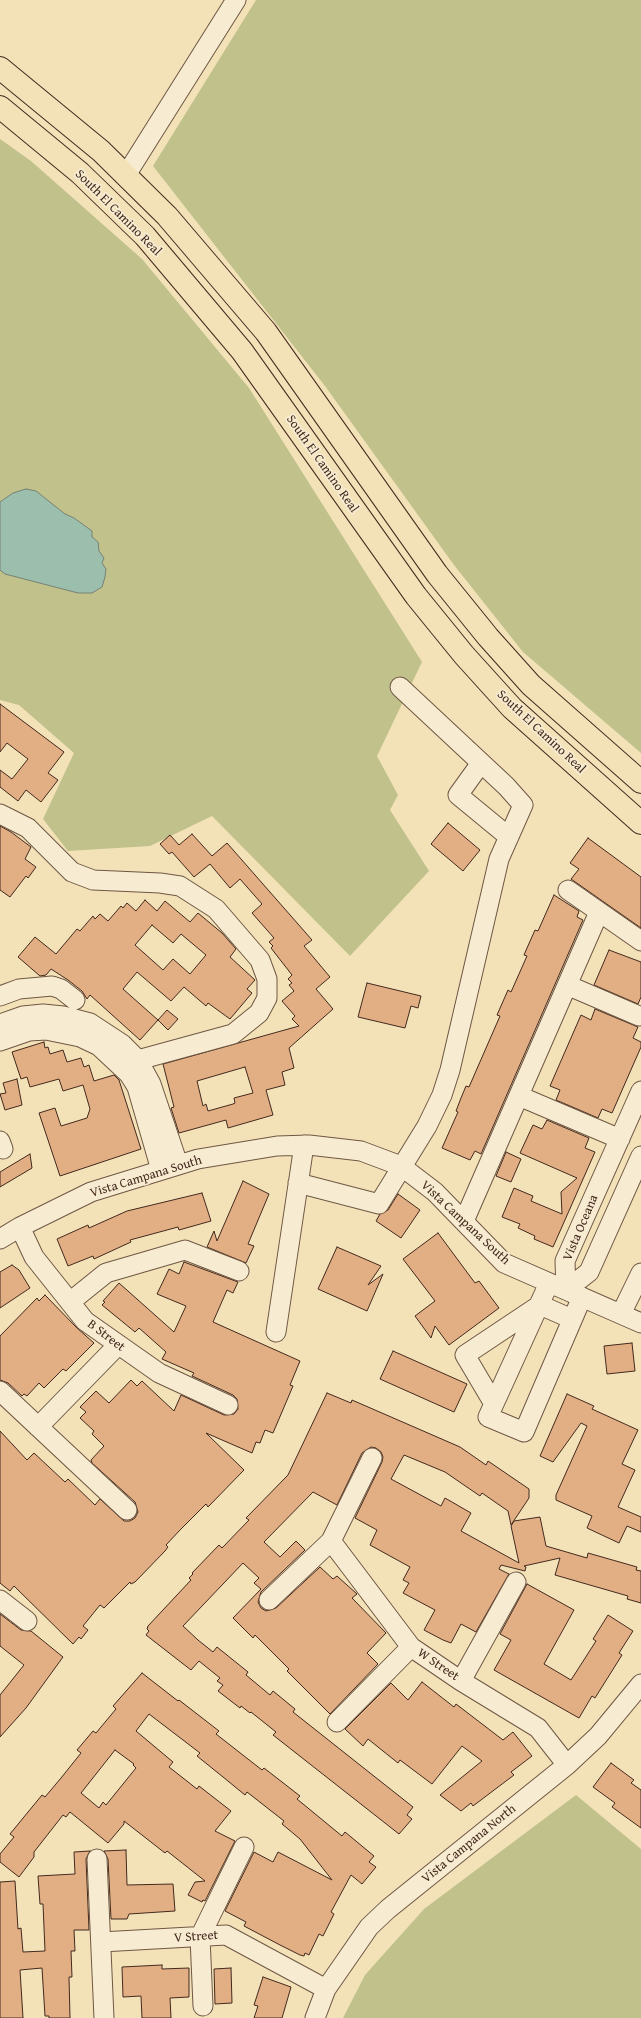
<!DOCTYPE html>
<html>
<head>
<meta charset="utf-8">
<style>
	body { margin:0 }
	canvas { display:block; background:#f3e1b8 }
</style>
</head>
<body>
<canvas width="641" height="2018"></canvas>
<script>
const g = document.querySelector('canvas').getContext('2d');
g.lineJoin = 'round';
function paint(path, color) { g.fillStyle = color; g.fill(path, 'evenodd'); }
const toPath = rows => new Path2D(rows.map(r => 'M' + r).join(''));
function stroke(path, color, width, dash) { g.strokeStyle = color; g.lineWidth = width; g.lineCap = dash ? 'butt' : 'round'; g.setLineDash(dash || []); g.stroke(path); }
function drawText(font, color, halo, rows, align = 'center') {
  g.font = font + ' "Gentium Book Plus",serif'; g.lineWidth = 3.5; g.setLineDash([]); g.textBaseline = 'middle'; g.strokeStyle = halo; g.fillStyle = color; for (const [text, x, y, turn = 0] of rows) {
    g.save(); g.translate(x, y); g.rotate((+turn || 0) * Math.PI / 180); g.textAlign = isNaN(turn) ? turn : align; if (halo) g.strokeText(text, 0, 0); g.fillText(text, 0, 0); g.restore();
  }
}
paint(toPath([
	[256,0,641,0,641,753,523,652,454,565,325,386,153,166],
	[0,139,31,161,142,259,249,388,422,662,377,756,398,795,390,810,429,871,350,956,212,816,150,846,68,851,43,819,74,753,19,705,0,700],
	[576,1795,641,1849,641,2018,343,2018,365,1975,424,1909]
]), '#c0c18b');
const water = toPath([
	[26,489,36,491,65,514,74,518,92,531,92,537,98,542,99,551,104,558,102,563,106,569,105,577,102,587,92,593,78,593,5,574,0,570,0,502,13,493,26,489]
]);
paint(water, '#9bbead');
stroke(water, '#788274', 1);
const building = toPath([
	[0,704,64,752,48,773,58,780,41,802,26,790,18,801,0,787,0,770,12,779,28,759,7,743,0,752,0,704],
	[448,823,480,850,463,871,431,844,448,823],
	[0,826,11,832,31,847,25,859,36,867,28,878,26,876,10,897,0,890,0,826],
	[192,834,212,856,227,843,312,940,304,946,330,977,316,989,333,1009,289,1048,294,1068,282,1072,285,1085,266,1090,273,1115,228,1128,226,1120,179,1133,171,1108,174,1107,163,1064,299,1026,292,1019,295,1016,282,1001,294,991,289,985,292,983,288,979,292,975,271,948,273,946,269,942,274,938,252,913,262,904,240,879,230,888,210,864,194,877,172,852,169,854,160,844,170,835,179,845,192,834],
	[245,1067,253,1093,234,1098,235,1103,233,1104,208,1111,206,1104,203,1106,197,1081,245,1067],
	[588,838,641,877,641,928,571,879,579,869,570,863,588,838],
	[554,895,579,911,577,917,583,920,481,1154,475,1151,470,1160,442,1148,458,1112,456,1111,461,1098,466,1086,469,1087,500,1016,497,1015,508,990,511,992,527,956,524,955,527,948,535,930,538,931,554,895],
	[145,900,157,911,165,901,190,922,198,913,222,933,236,949,230,957,255,980,247,989,252,993,230,1019,208,1003,206,1006,184,987,171,1001,137,972,123,989,158,1020,167,1010,178,1019,168,1030,158,1020,140,1040,90,995,87,999,82,991,68,980,51,969,46,975,40,976,18,957,35,937,56,954,77,929,80,931,93,916,95,919,100,914,108,921,121,906,123,908,127,903,136,911,145,900],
	[152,925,173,943,181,934,206,955,190,974,173,959,163,970,135,945,152,925],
	[609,950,641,962,641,997,638,1004,594,985,609,950],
	[367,983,421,996,418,1008,411,1006,405,1028,358,1017,367,983],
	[595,1009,638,1027,633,1038,641,1042,641,1047,612,1113,602,1109,598,1118,556,1100,560,1090,550,1086,581,1015,591,1020,595,1009],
	[44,1042,45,1048,48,1047,50,1054,63,1050,67,1062,81,1058,84,1067,89,1065,94,1081,114,1075,119,1080,141,1149,60,1176,39,1113,55,1108,61,1126,87,1118,90,1109,83,1085,63,1091,59,1079,30,1087,27,1077,21,1079,12,1052,44,1042],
	[17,1079,22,1105,5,1110,0,1094,6,1093,3,1083,17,1079],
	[547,1120,589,1138,585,1148,595,1152,553,1247,534,1239,535,1236,518,1228,520,1224,502,1217,514,1188,533,1196,531,1201,562,1214,561,1192,577,1178,520,1153,533,1125,542,1129,547,1120],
	[506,1152,521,1159,511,1182,496,1176,506,1152],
	[30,1154,32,1168,0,1187,0,1172,30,1154],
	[243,1181,269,1194,248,1244,254,1246,246,1263,207,1247,214,1231,217,1241,243,1181],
	[202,1193,211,1221,179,1230,178,1227,130,1240,131,1242,94,1259,93,1256,68,1266,57,1239,88,1225,89,1228,127,1211,202,1193],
	[398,1194,420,1210,401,1238,376,1221,380,1214,388,1210,398,1194],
	[438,1233,475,1283,479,1281,499,1308,449,1345,435,1326,431,1338,415,1316,435,1301,403,1259,438,1233],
	[337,1247,381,1266,368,1285,383,1274,367,1311,318,1289,337,1247],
	[184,1262,238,1282,233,1293,227,1290,213,1322,300,1361,290,1385,293,1386,273,1433,265,1430,260,1443,256,1442,252,1453,206,1433,244,1470,208,1507,206,1504,180,1530,166,1545,168,1547,165,1551,135,1582,131,1584,130,1582,104,1608,100,1605,83,1626,88,1630,81,1639,79,1637,73,1644,14,1586,10,1591,0,1583,0,1431,27,1460,34,1453,65,1482,68,1479,95,1505,100,1499,124,1521,130,1521,135,1518,138,1512,135,1502,92,1463,91,1460,104,1446,92,1434,94,1431,80,1418,86,1412,80,1407,96,1391,109,1403,131,1380,137,1386,142,1381,174,1411,181,1395,224,1415,234,1414,238,1409,237,1399,233,1395,192,1376,194,1373,162,1359,166,1352,139,1328,135,1332,102,1305,105,1302,103,1301,119,1283,174,1332,186,1306,157,1294,169,1269,179,1274,184,1262],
	[12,1265,19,1270,30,1288,0,1308,0,1272,12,1265],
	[45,1295,77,1328,94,1343,66,1371,63,1369,44,1388,39,1383,27,1396,24,1394,22,1396,8,1383,0,1380,0,1336,37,1298,39,1301,45,1295],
	[632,1343,635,1371,607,1374,604,1346,632,1343],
	[393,1351,467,1384,454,1412,380,1379,393,1351],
	[327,1393,351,1403,352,1400,460,1447,486,1465,488,1461,529,1489,529,1498,511,1525,508,1511,482,1493,480,1496,445,1472,404,1455,391,1479,441,1506,445,1498,471,1513,461,1531,519,1563,511,1526,514,1521,540,1517,546,1546,587,1558,588,1553,637,1567,636,1570,641,1571,641,1603,627,1599,628,1596,555,1575,560,1558,524,1566,526,1567,525,1571,501,1565,499,1569,509,1574,476,1632,461,1624,451,1643,443,1640,424,1630,435,1610,403,1593,409,1583,403,1580,410,1567,370,1545,377,1530,355,1518,382,1462,383,1457,381,1452,376,1448,371,1447,362,1453,337,1505,313,1492,264,1542,280,1557,296,1541,305,1550,261,1592,258,1602,261,1608,266,1611,276,1608,320,1567,333,1579,337,1576,357,1594,352,1598,386,1633,367,1653,378,1664,330,1714,287,1671,289,1669,255,1635,253,1638,233,1618,261,1589,254,1583,259,1578,243,1563,183,1626,198,1640,213,1652,217,1647,248,1672,246,1675,270,1695,273,1691,295,1709,293,1712,413,1807,407,1815,412,1819,399,1834,273,1735,276,1732,251,1712,250,1713,241,1706,240,1708,218,1691,223,1685,217,1681,220,1678,199,1661,191,1670,146,1635,149,1631,147,1629,148,1626,191,1580,189,1578,193,1574,192,1573,219,1545,222,1548,249,1520,246,1518,288,1475,327,1393],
	[567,1394,594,1406,592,1409,638,1430,622,1464,635,1470,618,1507,641,1517,641,1532,627,1526,619,1543,587,1528,592,1516,556,1500,556,1495,587,1426,581,1423,553,1462,540,1456,567,1394],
	[527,1584,574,1610,544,1664,571,1680,596,1641,593,1639,608,1615,633,1631,619,1653,622,1655,595,1698,592,1696,579,1718,494,1670,511,1640,500,1634,527,1584],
	[0,1614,21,1630,31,1631,63,1657,26,1708,0,1737,0,1695,24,1665,0,1646,0,1614],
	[142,1673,178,1701,179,1700,219,1731,216,1734,262,1770,264,1768,300,1796,297,1799,342,1836,345,1832,374,1856,369,1862,376,1867,362,1884,351,1875,331,1912,334,1914,323,1936,319,1934,309,1955,305,1953,304,1956,300,1955,280,1945,244,1926,246,1922,225,1911,254,1852,273,1862,278,1852,332,1880,300,1839,282,1824,284,1821,247,1792,245,1795,223,1777,197,1756,200,1753,149,1714,136,1731,173,1762,169,1767,197,1789,199,1786,231,1811,215,1831,235,1841,205,1901,203,1900,202,1902,188,1895,195,1882,205,1881,167,1851,165,1853,124,1821,124,1824,108,1843,70,1812,66,1817,63,1815,34,1852,34,1857,19,1877,0,1862,0,1854,14,1837,10,1834,42,1795,45,1797,61,1778,81,1753,77,1750,93,1731,96,1733,116,1709,113,1706,142,1673],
	[115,1750,134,1764,133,1765,136,1768,106,1805,103,1802,99,1808,81,1793,115,1750],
	[422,1682,454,1707,456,1704,503,1740,513,1732,532,1756,511,1772,514,1775,473,1806,471,1803,461,1811,440,1795,482,1761,462,1746,432,1784,400,1760,398,1763,368,1739,363,1746,345,1729,391,1683,408,1700,422,1682],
	[611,1763,634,1780,631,1783,641,1790,641,1828,612,1807,615,1803,593,1787,611,1763],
	[126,1850,127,1885,173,1884,175,1911,129,1914,127,1919,111,1919,108,1859,104,1851,126,1850],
	[90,1851,86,1859,89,1930,74,1930,75,1951,71,1951,72,1977,69,1977,70,2018,49,2018,49,2016,45,2016,42,1968,20,1970,23,2018,0,2018,0,1882,15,1881,18,1929,21,1928,23,1952,45,1951,43,1904,40,1904,38,1876,75,1874,74,1852,90,1851],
	[162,1965,162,1969,189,1968,189,1997,170,1998,171,2018,142,2018,141,1996,123,1997,122,1967,162,1965],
	[231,1968,232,2003,215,2004,214,1969,231,1968],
	[263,1977,291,1987,282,2018,254,2018,258,2006,254,2005,263,1977]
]);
paint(building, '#e1af83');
stroke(building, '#43291e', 1);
const minor = toPath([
	[126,175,236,0],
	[481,763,458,795,509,837],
	[0,814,28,828,72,872,93,880,160,883,180,886,216,909,260,960,267,979,267,998,259,1013,233,1034,138,1060,123,1068],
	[568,890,641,941],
	[567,985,639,1016],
	[0,996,19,989,52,986,61,989,75,1000],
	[0,1024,23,1016,43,1014,63,1016,90,1023,122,1044,138,1060,151,1084,178,1164],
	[0,1041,29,1031,46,1030,80,1037,99,1046,129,1074,137,1087,161,1170],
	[519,1096,620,1139],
	[0,1141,3,1149],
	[298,1183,379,1204,427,1126,442,1095,450,1070,499,859,523,805,506,786,400,687],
	[464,1221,599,912],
	[20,1227,34,1257,85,1321,159,1373,228,1405],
	[0,1239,20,1227,91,1192,198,1159,277,1146,309,1145,361,1151,401,1166,435,1192,504,1263,641,1323],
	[549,1283,488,1417,524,1432,582,1297],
	[566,1290,565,1261,641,1091],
	[566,1290,589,1272,641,1156],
	[70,1302,106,1273,185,1250,239,1271],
	[540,1305,572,1319],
	[621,1314,641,1273],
	[276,1332,304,1145],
	[0,1391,127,1510],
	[494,1404,465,1355,540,1305],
	[38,1427,118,1345],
	[331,1541,411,1647,461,1681,538,1728,567,1765],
	[0,1600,27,1621],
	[269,1600,331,1541,372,1458],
	[461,1681,516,1582],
	[337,1722,411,1647],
	[97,1859,104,2018],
	[101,1942,226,1935,326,1989],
	[203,2006,200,1937,244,1847],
	[315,2018,326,1989,369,1927,388,1909,567,1765,598,1736,641,1684]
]);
const major = toPath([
	[0,68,101,151,167,216,266,332,437,574,488,637,531,685,641,782],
	[0,107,80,173,145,236,242,351,416,596,464,655,512,708,641,823]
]);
stroke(minor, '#6f5744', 21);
stroke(major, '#43291e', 24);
stroke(minor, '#f7ecd1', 19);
stroke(major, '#f3e1b8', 22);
drawText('13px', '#43291e', '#f7ecd1', [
	["South El Camino Real",118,213,45],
	["South El Camino Real",322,464,55],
	["South El Camino Real",541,732,43],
	["Vista Campana South",146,1177,-17],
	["Vista Campana South",465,1223,43],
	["Vista Oceana",581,1228,-67],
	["B Street",106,1336,37],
	["W Street",438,1665,34],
	["Vista Campana North",469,1844,-39],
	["V Street",196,1937,-4]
]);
</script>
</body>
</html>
